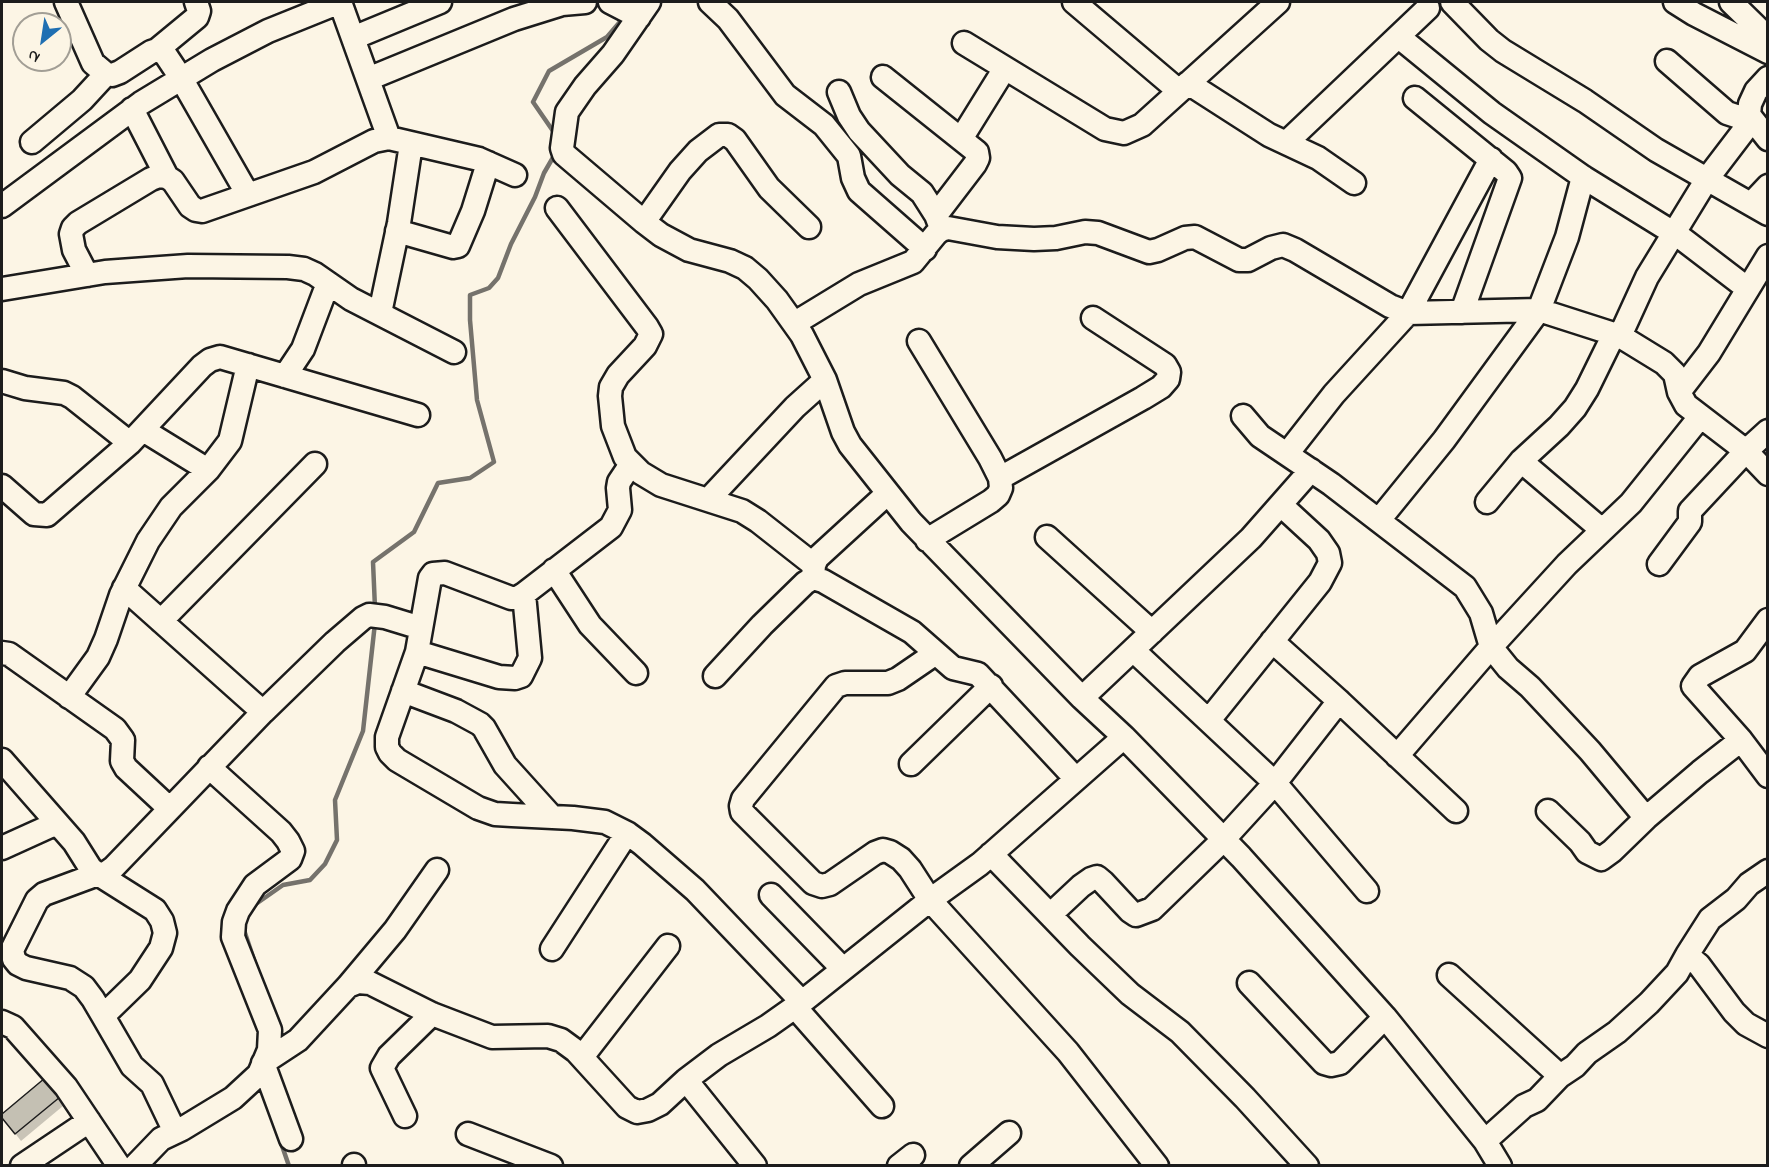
<!DOCTYPE html>
<html>
<head>
<meta charset="utf-8">
<style>
	body { margin:0 }
	#map { position:relative; width:1769px; height:1167px; overflow:hidden; background:#fcf5e5; font-family:"Indie Flower",sans-serif }
	canvas { display:block }
	.frame { position:absolute; inset:0; border:3px solid #1c1c1c; pointer-events:none }
	.north { position:absolute; left:12px; top:12px; width:60px; height:60px; box-sizing:border-box; background:#fcf5e5; border:2px solid #a29e95; border-radius:50%; rotate:210deg; font-size:16px; font-weight:700; line-height:24px; text-align:center; color:#1c1c1c }
	.north::after { content:''; display:block; margin:auto; width:21px; height:27px; background:#1f6fb2; clip-path:polygon(50% 0,100% 100%,50% 72%,0 100%) }
</style>
</head>
<body>
<div id="map">
<canvas width="1769" height="1167"></canvas>
<div class="frame"></div>
<div class="north">N</div>
</div>
<script>
const g = document.querySelector('canvas').getContext('2d');
g.lineJoin = 'round';
function paint(path, color) { g.fillStyle = color; g.fill(path, 'evenodd'); }
const toPath = rows => new Path2D(rows.map(r => 'M' + r).join(''));
function stroke(path, color, width, dash) { g.strokeStyle = color; g.lineWidth = width; g.lineCap = dash ? 'butt' : 'round'; g.setLineDash(dash || []); g.stroke(path); }
paint(toPath([
	[44,1081,63,1106,21,1141,2,1116]
]), '#0003');
stroke(toPath([
	[554,134,553,131,533,102,549,71,607,37,625,16],
	[375,608,373,562,414,532,438,483,470,478,494,462,477,400,470,320,470,295,489,288,498,278,511,244,535,197,544,173,555,154],
	[253,906,283,885,310,880,325,864,337,840,335,800,363,731,375,623],
	[244,926,244,930,258,972],
	[280,1140,289,1166]
]), '#75726c', 4.5);
const building = toPath([
	[45,1078,60,1097,15,1134,2,1118,2,1114,45,1078]
]);
paint(building, '#c4c0b3');
stroke(building, '#1c1c1c', 1.5);
const minor = toPath([
	[66,2,93,63,106,74,112,75,120,72,151,52,157,50,165,54,181,78,248,195],
	[340,2,389,138],
	[610,2,639,17],
	[649,2,613,54,585,86,567,112,562,148,564,154,644,222,661,235,689,250,730,261,745,268,758,279,777,300,802,335,825,380,843,432,850,445,911,522,1082,698,1124,737,1241,857,1385,1017,1485,1141,1500,1166],
	[710,2,728,19,785,95,824,125,849,156,853,178,859,191,925,249],
	[1074,2,1179,91],
	[1452,2,1489,40,1503,51,1585,101,1656,150,1768,214],
	[1675,2,1694,14,1768,52],
	[1731,2,1768,38],
	[1399,37,1492,113,1583,177,1680,237,1748,289],
	[353,38,440,2],
	[964,43,1105,129,1124,133,1142,125,1278,2],
	[157,50,197,17,199,11,196,2],
	[1667,61,1727,113,1739,117,1749,115],
	[883,77,977,152,978,158,975,164,936,215],
	[1768,78,1756,91,1750,104,1749,115,1768,139],
	[368,79,514,19,562,4,585,2],
	[1188,83,1269,135,1318,158,1354,183],
	[839,92,849,116,859,131,900,175,922,193,936,215,941,228],
	[1415,98,1506,172,1510,178,1462,312],
	[132,109,167,177],
	[961,139,1005,68],
	[32,142,82,100,106,74],
	[1286,143,1428,8],
	[1751,204,1768,186],
	[2,206,141,103,212,60,268,31,340,2],
	[557,208,647,327,651,334,645,346,618,375,611,387,610,396,613,426,625,457,641,473,661,485,742,511,758,521,814,565],
	[644,222,680,171,698,151,719,135,728,135,735,140,769,188,809,227],
	[397,231,453,247,458,246,473,211,488,163],
	[87,275,74,250,71,234,73,228,78,223,151,179,159,176,167,177,173,181,190,206,196,210,202,211,314,172,374,141,389,138,479,159,515,175],
	[2,289,105,272,188,266,288,267,304,269,315,274,351,299,454,352],
	[380,313,399,223,411,144],
	[795,323,859,284,913,262,936,234,941,230,948,228,997,237,1034,239,1056,238,1085,232,1098,233,1149,252,1158,250,1185,238,1195,237,1239,260,1248,260,1271,248,1283,245,1295,250,1390,306,1408,313,1539,310,1620,336,1664,363,1675,374,1679,392,1686,405,1746,451,1768,474],
	[1620,336,1647,277,1707,179,1752,120],
	[919,341,990,458,1000,478,1001,488,998,495,991,501,927,540],
	[285,376,303,349,328,283],
	[2,381,25,388,64,393,72,397,130,443],
	[1679,392,1709,353,1768,256],
	[1243,416,1260,436,1331,484,1465,587,1481,613,1491,647,1508,668,1530,687,1590,751,1646,818],
	[143,430,208,470],
	[1287,454,1334,394,1408,313,1491,159],
	[1521,461,1602,530],
	[631,464,619,482,618,488,620,510,611,527,524,594,517,598,511,598,445,573,433,574,430,578,417,652,387,737,387,747,390,753,397,760,478,808,495,814,512,815,573,818,605,822,627,833,642,844,695,890,802,1002],
	[1000,478,1143,398,1161,387,1168,379,1169,372,1165,365,1093,318],
	[2,486,34,514,47,515,130,443,202,366,210,360,220,357,418,415],
	[708,500,795,407,825,380],
	[1487,502,1521,461,1559,426,1575,408,1587,389,1614,334],
	[1379,520,1444,440,1539,310,1567,237,1583,177],
	[1047,537,1152,632],
	[1659,564,1690,522,1690,511,1746,451,1768,431],
	[554,570,590,625,636,673],
	[813,578,814,565,817,558,888,493],
	[124,588,263,712],
	[1768,620,1745,651,1700,676,1693,686,1741,740,1768,776],
	[161,621,315,464],
	[1272,641,1339,701,1456,811],
	[1133,650,1275,783,1367,891],
	[417,652,499,677,515,678,521,676,530,658,524,594],
	[2,653,9,654,115,729,123,740,122,761,126,768,169,808],
	[936,653,898,679,888,683,845,683,836,686,743,799,741,806,742,812,813,883,822,886,830,884,875,853,883,850,890,852,901,859,910,869,930,900,1068,1052,1157,1166],
	[715,676,762,625,805,583,813,578,823,581,912,632,953,668,978,674,1076,779],
	[403,691,456,711,480,724,484,728,505,765,552,817],
	[69,697,98,657,106,639,121,595,148,541,171,507,208,470,230,441,248,365],
	[1082,698,1251,538,1311,470],
	[1209,720,1320,582,1330,563,1328,553,1319,540,1281,505],
	[1397,756,1491,647,1567,564,1631,503,1700,417],
	[2,760,74,842,91,869,98,874,106,873,113,868,263,712,335,642,363,618,369,615,385,617,421,628],
	[911,764,991,686],
	[1548,811,1580,842,1587,852,1601,859,1612,851,1646,818,1700,772,1741,740],
	[2,848,57,823],
	[991,854,1080,946,1130,994,1180,1032,1245,1098,1307,1166],
	[1768,871,1749,884,1736,899,1710,919,1687,955,1699,965,1734,1012,1746,1024,1768,1036],
	[771,895,843,969],
	[1050,915,1081,886,1091,879,1097,877,1103,882,1130,911,1136,915,1152,909,1223,840,1275,783,1339,701],
	[552,949,627,833],
	[1449,975,1560,1076],
	[1249,983,1324,1063,1331,1065,1340,1063,1385,1017],
	[348,986,358,982,370,983,432,1014,492,1037,548,1036,561,1040,576,1051,627,1107,637,1112,648,1110,660,1104,686,1080,719,1055,768,1026,802,1002,930,900,980,864,1124,737],
	[795,1007,882,1106],
	[103,1016,140,980,161,948,165,933,162,921,155,910,98,874,44,894,37,900,12,950,14,959,18,964,26,968,70,978,84,987,93,999,103,1016,132,1066,152,1084,175,1132],
	[2,1022,13,1027,66,1087,119,1166],
	[582,1057,668,946],
	[686,1080,755,1166],
	[405,1116,382,1068,389,1056,432,1014],
	[468,1134,551,1166],
	[291,1139,263,1063,298,1040,348,986,395,930,437,870],
	[1485,1141,1524,1106,1537,1100,1560,1076,1575,1066,1587,1053,1617,1032,1649,1003,1677,973,1687,955],
	[354,1165,354,1166],
	[22,1166,89,1121],
	[135,1166,161,1139,182,1129,233,1098,259,1074,269,1050,270,1030,233,937,234,922,238,911,255,885,290,859,293,851,288,841,281,832,209,767],
	[899,1166,913,1155],
	[971,1166,1009,1133]
]);
stroke(minor, '#1c1c1c', 27);
stroke(minor, '#fcf5e5', 22);
</script>
</body>
</html>
